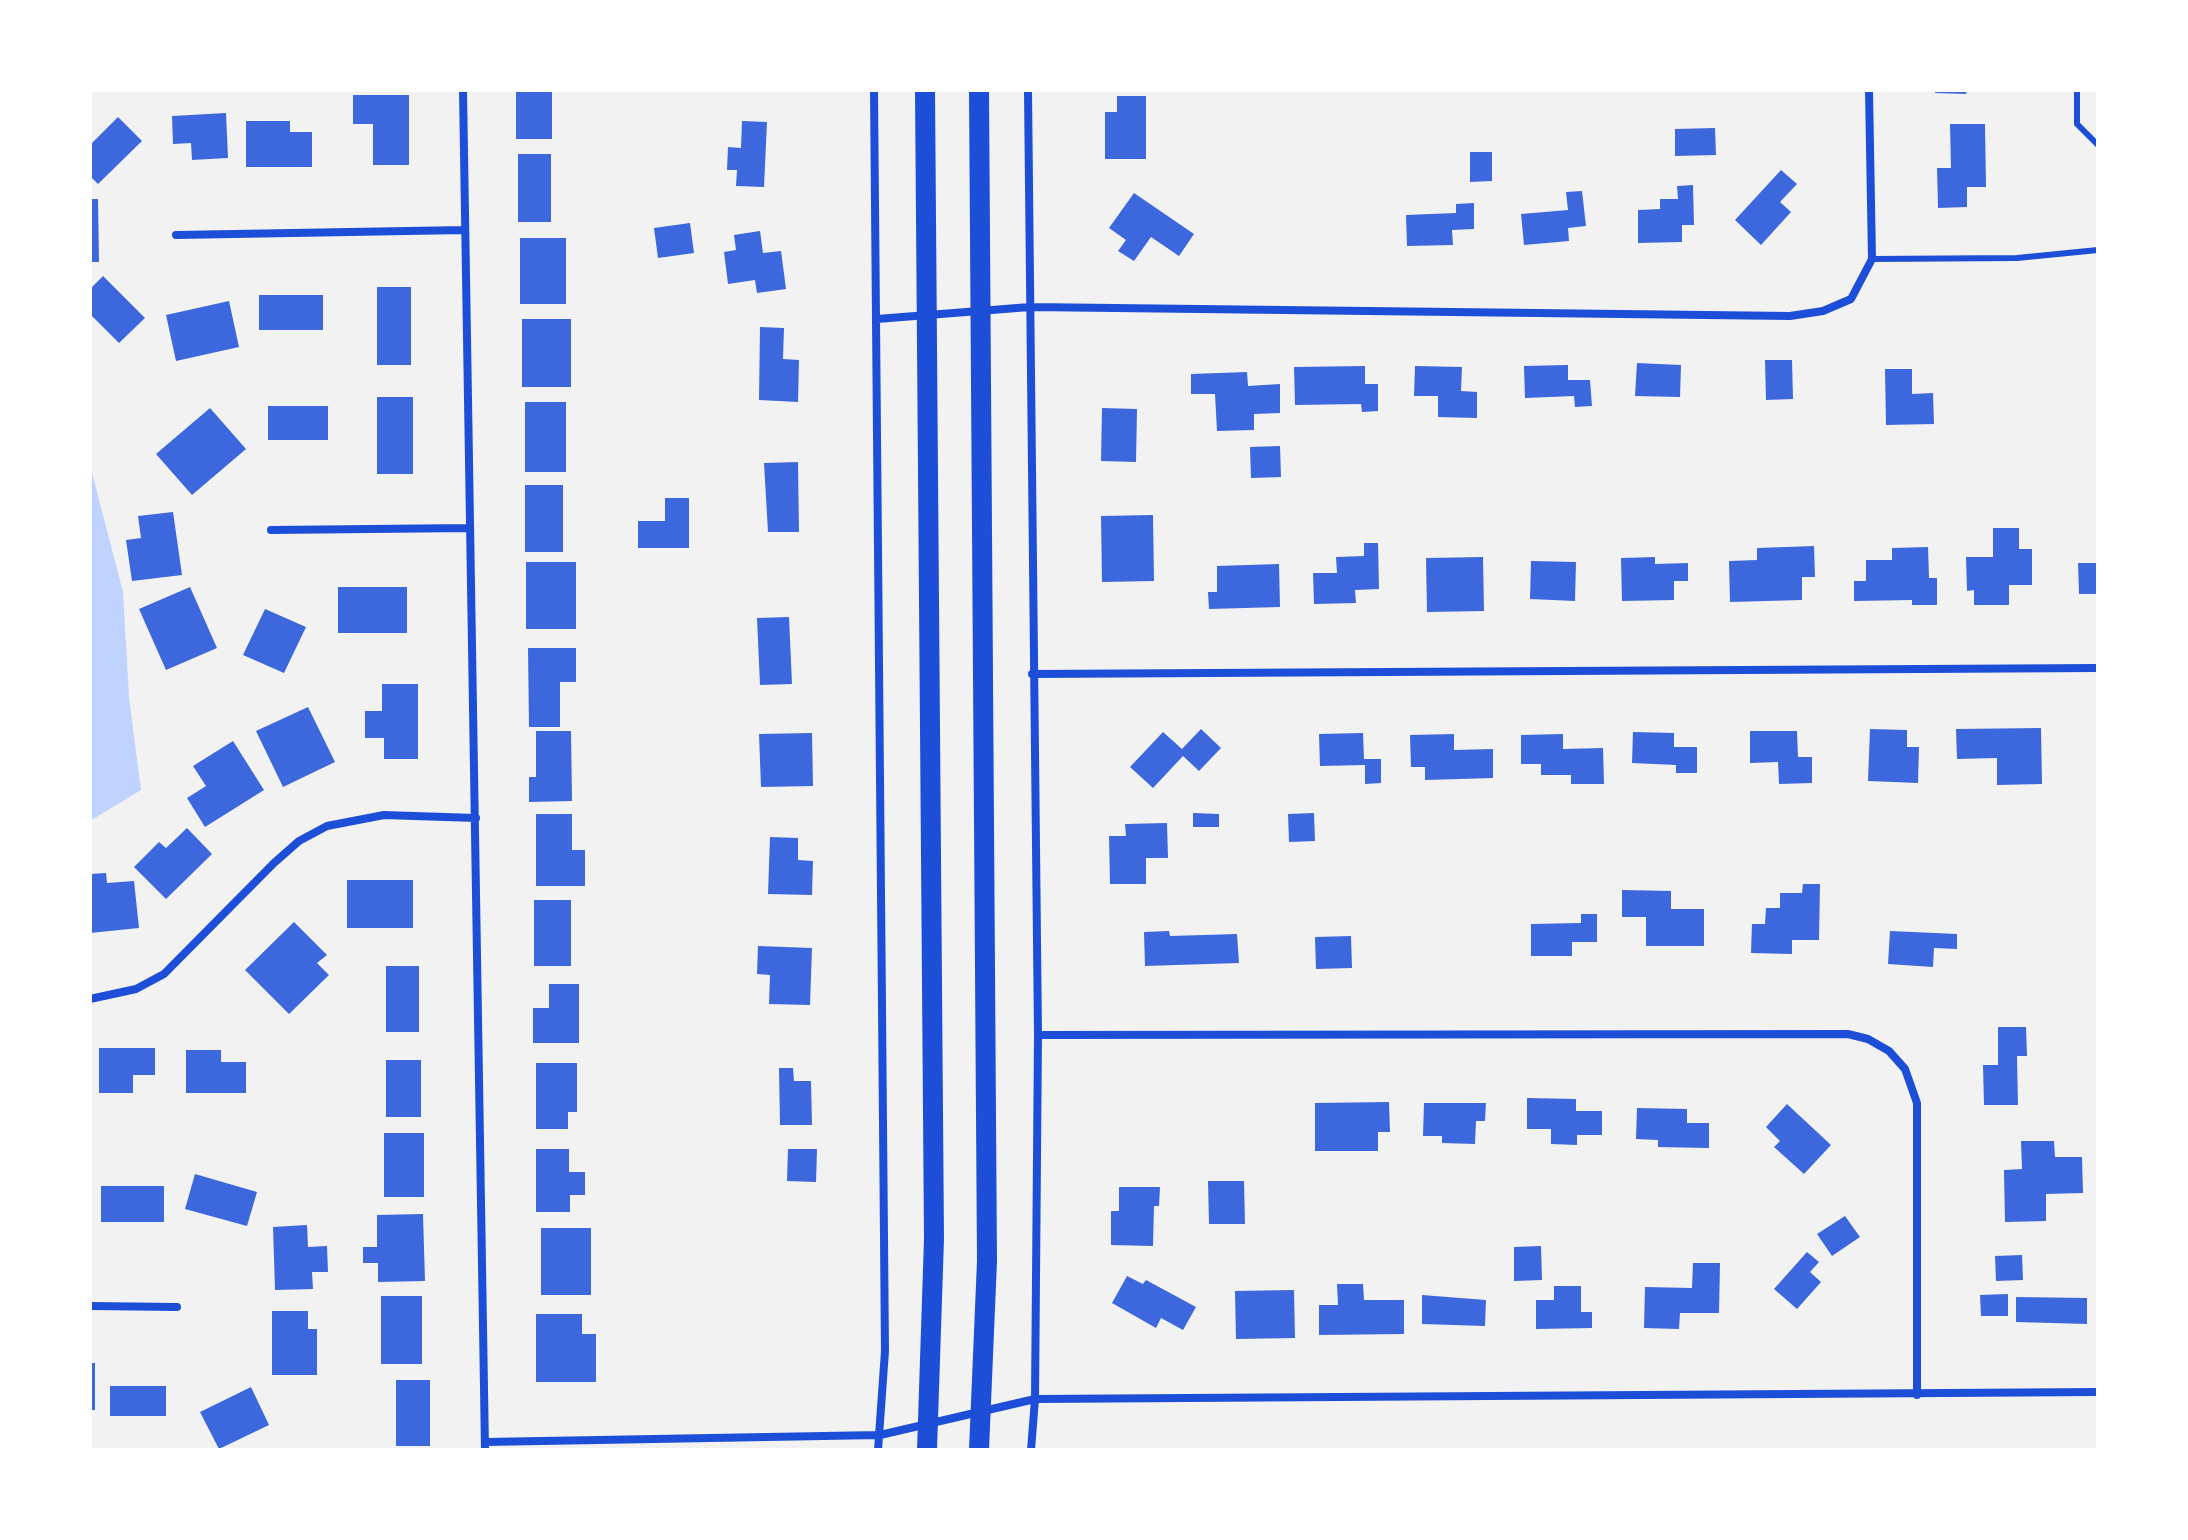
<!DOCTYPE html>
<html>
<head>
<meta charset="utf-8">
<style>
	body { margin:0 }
	#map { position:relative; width:2188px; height:1540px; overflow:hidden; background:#f2f2f2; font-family:Arial,sans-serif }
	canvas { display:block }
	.frame { position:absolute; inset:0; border:92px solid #fff; pointer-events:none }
</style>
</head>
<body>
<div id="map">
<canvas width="2188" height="1540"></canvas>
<div class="frame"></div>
</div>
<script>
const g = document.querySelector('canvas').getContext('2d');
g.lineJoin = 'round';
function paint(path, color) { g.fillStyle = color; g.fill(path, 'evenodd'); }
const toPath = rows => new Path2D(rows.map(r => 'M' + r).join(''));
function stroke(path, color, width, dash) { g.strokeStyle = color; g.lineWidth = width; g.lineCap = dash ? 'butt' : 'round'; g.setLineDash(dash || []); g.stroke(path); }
paint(toPath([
	[90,465,123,592,129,697,141,790,90,821]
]), '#bfd3fe');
paint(toPath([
	[516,90,552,90,552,139,516,139],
	[1935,90,1967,90,1966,94,1935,93],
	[353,95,409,95,409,165,373,165,373,124,353,124],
	[1117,96,1146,96,1146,159,1105,159,1105,112,1117,112],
	[226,113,228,158,192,160,191,143,173,144,172,116],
	[118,117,142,141,98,184,90,176,90,145],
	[246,121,290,121,290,132,312,132,312,167,246,167],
	[742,121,767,122,764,187,736,186,737,170,727,170,728,147,741,148],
	[1950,124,1985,124,1986,187,1967,187,1967,207,1938,208,1937,168,1951,168],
	[1715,128,1716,155,1675,156,1675,129],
	[1470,152,1492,152,1492,181,1470,182],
	[518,154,551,154,551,222,518,222],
	[1781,170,1797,184,1780,202,1791,212,1761,245,1735,220],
	[1693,185,1694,225,1682,225,1682,242,1638,243,1638,210,1660,209,1660,199,1678,199,1677,186],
	[1582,191,1586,226,1568,228,1569,241,1524,245,1521,214,1568,210,1566,192],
	[1134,193,1194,234,1179,256,1151,237,1134,261,1118,251,1126,240,1109,228],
	[90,199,98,199,99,262,90,262],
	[1474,203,1474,229,1452,230,1453,245,1407,246,1406,215,1456,213,1456,204],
	[690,223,694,253,658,258,654,228],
	[760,231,763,253,781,251,786,289,757,293,755,280,728,284,724,252,736,250,734,235],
	[520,238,566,238,566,304,520,304],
	[103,276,145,318,119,343,90,314,90,289],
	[377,287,411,287,411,365,377,365],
	[259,295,323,295,323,330,259,330],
	[229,301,239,347,176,361,166,315],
	[522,319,571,319,571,387,522,387],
	[760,327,784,328,783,359,799,360,798,402,759,400],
	[1765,360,1792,360,1793,399,1766,400],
	[1637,363,1681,365,1680,397,1635,396],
	[1568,365,1568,380,1590,380,1592,406,1575,407,1574,396,1525,398,1524,366],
	[1365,366,1365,384,1378,384,1378,411,1362,412,1361,404,1295,405,1294,367],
	[1415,366,1462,367,1461,391,1477,392,1477,418,1438,417,1438,396,1414,396],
	[1885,369,1912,369,1912,394,1933,393,1934,424,1886,425],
	[1247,372,1248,386,1280,384,1280,413,1254,414,1254,430,1217,431,1215,394,1191,394,1191,374],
	[377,397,413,397,413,474,377,474],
	[525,402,566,402,566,472,525,472],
	[268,406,328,406,328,440,268,440],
	[210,408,246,449,192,495,156,454],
	[1102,408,1137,409,1136,462,1101,461],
	[1280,446,1281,477,1251,478,1250,447],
	[798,462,799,532,768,532,764,463],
	[525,485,563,485,563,552,525,552],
	[665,498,689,498,689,548,638,548,638,521,665,521],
	[173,512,182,575,132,581,126,540,141,538,138,516],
	[1153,515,1154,581,1102,582,1101,516],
	[1993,528,2019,528,2019,549,2032,549,2032,585,2009,585,2009,605,1974,605,1974,590,1967,591,1966,557,1993,557],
	[1364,543,1378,543,1379,589,1355,590,1356,603,1314,604,1313,573,1337,573,1336,557,1364,556],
	[1814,546,1815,577,1802,577,1802,600,1730,602,1729,561,1757,560,1757,548],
	[1928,547,1929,578,1937,578,1937,605,1912,605,1912,600,1854,601,1854,581,1866,581,1866,560,1892,560,1892,548],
	[1483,557,1484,611,1427,612,1426,558],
	[1655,557,1655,564,1688,563,1688,581,1674,581,1674,600,1622,601,1621,558],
	[1531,561,1576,562,1575,601,1530,599],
	[526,562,576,562,576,629,526,629],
	[2078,563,2098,563,2098,594,2079,594],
	[1279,564,1280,607,1209,609,1208,592,1217,592,1217,566],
	[190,587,217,648,166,670,139,609],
	[338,587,407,587,407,633,338,633],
	[265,609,306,627,284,673,243,655],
	[789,617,792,684,760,685,757,618],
	[528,648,576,648,576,682,560,682,560,727,529,727],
	[382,684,418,684,418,759,384,759,384,738,365,738,365,711,382,711],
	[308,707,335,762,283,787,256,731],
	[2041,728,2042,784,1997,785,1997,758,1957,759,1956,729],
	[1201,729,1221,748,1199,771,1183,756,1153,788,1130,767,1163,732,1182,749],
	[1870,729,1907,730,1907,747,1919,747,1918,783,1868,781],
	[536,731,571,731,572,801,529,802,529,777,536,777],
	[1750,731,1797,731,1798,757,1812,757,1812,783,1779,784,1778,762,1750,763],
	[1633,732,1674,733,1674,747,1697,747,1697,773,1676,773,1676,765,1632,763],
	[812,733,813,786,761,787,759,734],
	[1363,733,1364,759,1381,759,1381,783,1365,784,1365,765,1320,766,1319,734],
	[1454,734,1454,750,1493,749,1493,778,1425,780,1425,767,1411,767,1410,735],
	[1563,734,1563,749,1603,748,1604,784,1571,784,1571,775,1541,775,1541,764,1521,764,1521,735],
	[233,741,264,790,205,827,187,798,206,786,193,766],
	[1193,813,1219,814,1219,827,1193,827],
	[1314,813,1315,841,1289,842,1288,814],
	[536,814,572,814,572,850,585,850,585,886,536,886],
	[1167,823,1168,858,1146,858,1146,884,1110,884,1109,836,1126,836,1125,824],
	[187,828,212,854,166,899,134,867,159,842,166,848],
	[770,837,798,838,798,860,813,861,812,895,768,894],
	[106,873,107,883,134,881,139,928,90,933,90,874],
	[347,880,413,880,413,928,347,928],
	[1803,884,1820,884,1819,940,1792,940,1792,954,1751,953,1752,924,1765,924,1766,908,1780,908,1780,893,1802,893],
	[1622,890,1671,891,1671,909,1704,909,1704,946,1646,946,1646,917,1622,917],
	[534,900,571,900,571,966,534,966],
	[1581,914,1597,914,1597,942,1572,942,1572,956,1531,956,1531,924,1581,923],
	[294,922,327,955,317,963,329,975,289,1014,245,970],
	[1169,931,1170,936,1237,934,1239,963,1145,966,1144,932],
	[1890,931,1957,934,1957,949,1934,948,1933,967,1888,964],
	[1351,936,1352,968,1316,969,1315,937],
	[758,946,812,948,810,1005,769,1004,770,975,757,974],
	[386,966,419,966,419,1032,386,1032],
	[549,984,579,984,579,1043,533,1043,533,1008,549,1008],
	[1998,1027,2026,1027,2027,1056,2017,1056,2018,1105,1984,1105,1983,1065,1998,1065],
	[99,1048,155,1048,155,1075,133,1075,133,1093,99,1093],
	[186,1050,221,1050,221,1062,246,1062,246,1093,186,1093],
	[386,1060,421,1060,421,1117,386,1117],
	[536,1063,577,1063,577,1112,568,1112,568,1129,536,1129],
	[779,1068,793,1068,794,1081,811,1081,812,1125,780,1125],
	[1527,1098,1576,1099,1576,1111,1602,1111,1602,1135,1577,1135,1577,1145,1551,1144,1551,1129,1527,1129],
	[1389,1102,1390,1132,1378,1132,1378,1151,1315,1151,1315,1103],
	[1424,1103,1486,1103,1485,1121,1476,1121,1475,1144,1442,1143,1442,1136,1423,1136],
	[1787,1104,1831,1145,1804,1174,1774,1147,1780,1141,1766,1127],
	[1637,1108,1687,1109,1687,1123,1709,1123,1709,1148,1658,1147,1658,1140,1636,1139],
	[384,1133,424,1133,424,1197,384,1197],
	[2021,1141,2054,1141,2055,1157,2082,1157,2083,1193,2046,1194,2046,1221,2005,1222,2004,1170,2022,1169],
	[536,1149,569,1149,569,1172,585,1172,585,1195,570,1195,570,1212,536,1212],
	[788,1149,817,1149,816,1182,787,1181],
	[195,1174,257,1192,247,1226,185,1209],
	[1208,1181,1244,1181,1245,1224,1209,1224],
	[101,1186,164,1186,164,1222,101,1222],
	[1119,1187,1160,1187,1159,1206,1154,1206,1153,1246,1111,1245,1111,1211,1119,1211],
	[423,1214,425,1281,378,1282,378,1263,363,1263,363,1247,377,1247,377,1215],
	[1845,1216,1860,1237,1832,1256,1817,1234],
	[307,1225,308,1247,327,1246,328,1272,312,1272,313,1289,275,1290,273,1227],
	[541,1228,591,1228,591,1295,541,1295],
	[1541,1246,1542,1280,1514,1281,1514,1247],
	[1807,1252,1819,1262,1810,1272,1821,1282,1797,1309,1774,1289],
	[2022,1255,2023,1280,1996,1281,1995,1256],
	[1693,1263,1720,1263,1719,1313,1680,1313,1679,1329,1644,1328,1645,1287,1692,1288],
	[1127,1276,1143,1284,1146,1280,1196,1307,1183,1330,1161,1318,1156,1328,1112,1303],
	[1337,1284,1363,1284,1364,1300,1404,1300,1404,1334,1319,1335,1319,1305,1338,1305],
	[1554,1286,1581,1286,1581,1312,1592,1312,1592,1328,1536,1329,1536,1300,1554,1300],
	[1294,1290,1295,1338,1236,1339,1235,1291],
	[2008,1294,2008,1316,1981,1316,1980,1295],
	[1422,1295,1486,1300,1485,1326,1422,1324],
	[381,1296,422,1296,422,1364,381,1364],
	[2016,1297,2087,1298,2087,1324,2016,1322],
	[272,1311,308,1311,308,1329,317,1329,317,1375,272,1375],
	[536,1314,582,1314,582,1334,596,1334,596,1382,536,1382],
	[90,1363,95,1363,95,1410,90,1410],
	[396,1380,430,1380,430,1446,396,1446],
	[110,1386,166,1386,166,1416,110,1416],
	[251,1387,269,1425,219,1449,200,1412]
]), '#3d67dc');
stroke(toPath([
	[2077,90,2077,124,2098,145],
	[1872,259,2017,258,2098,250]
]), '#1d4ed8', 6);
stroke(toPath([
	[463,90,485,1450],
	[874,90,885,1351,878,1450],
	[1028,90,1038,1035,1035,1399,1031,1450],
	[176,235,465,230],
	[877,319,1030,307,1790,316,1823,311,1851,299,1872,259,1869,90],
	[271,530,470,528],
	[1032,674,2098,668],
	[90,999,136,989,164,974,274,863,299,841,327,826,384,815,476,818],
	[1038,1035,1848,1034,1868,1039,1889,1051,1905,1069,1917,1103,1917,1395],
	[90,1306,177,1307],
	[485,1442,880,1435,1035,1399,2098,1392]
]), '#1d4ed8', 8);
stroke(toPath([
	[925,90,934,1239,927,1450],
	[979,90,987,1261,979,1450]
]), '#1d4ed8', 20);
</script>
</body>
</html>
